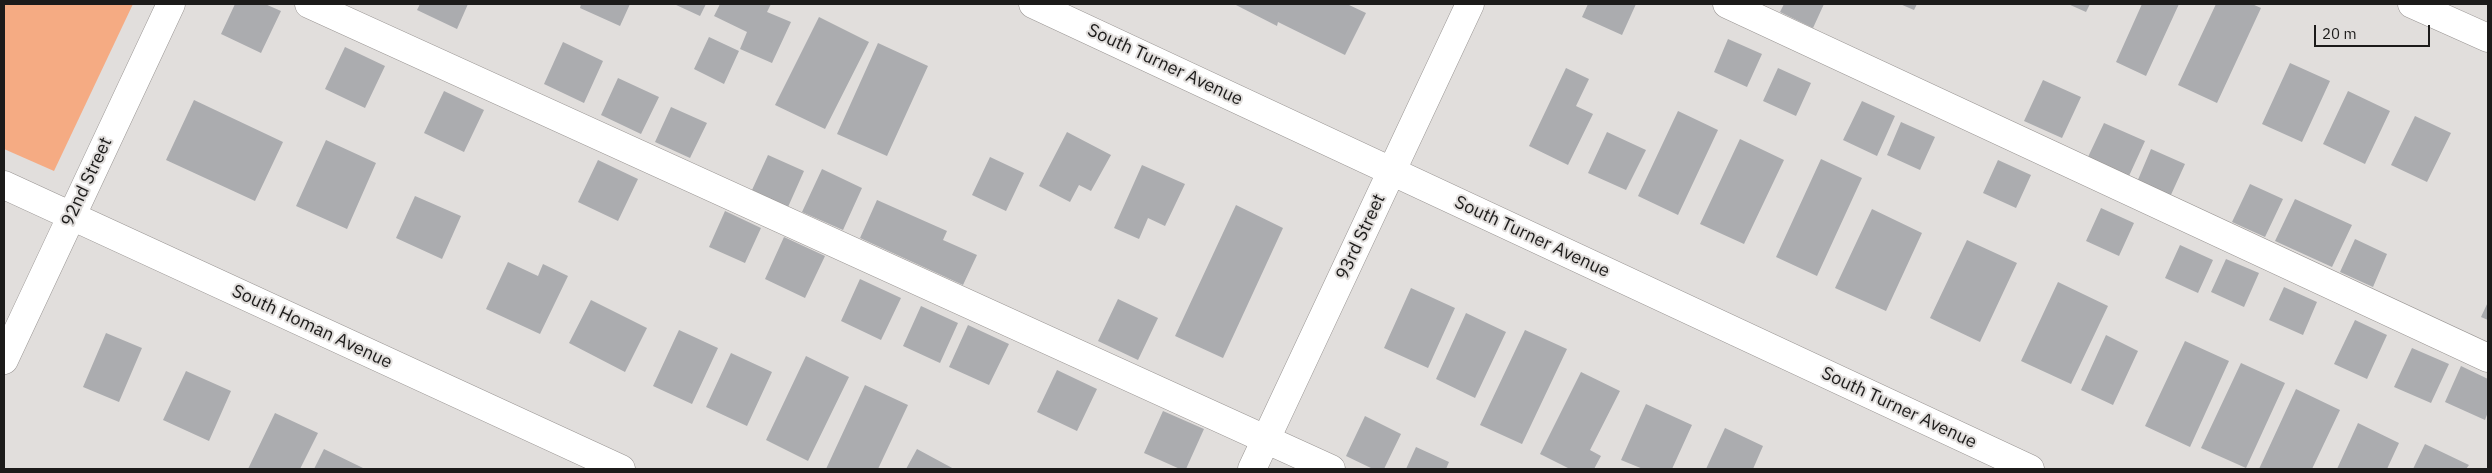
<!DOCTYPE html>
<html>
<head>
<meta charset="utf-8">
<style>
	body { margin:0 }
	#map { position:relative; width:2492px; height:473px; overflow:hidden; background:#e1dedc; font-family:"IBM Plex Sans",sans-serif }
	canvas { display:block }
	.frame { position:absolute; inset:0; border:5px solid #1c1b1a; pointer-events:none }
	.scale { position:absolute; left:2314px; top:25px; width:116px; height:22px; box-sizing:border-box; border:2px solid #1c1b1a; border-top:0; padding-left:6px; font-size:15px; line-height:18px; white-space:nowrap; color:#1c1b1a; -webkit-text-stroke:4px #e1dedc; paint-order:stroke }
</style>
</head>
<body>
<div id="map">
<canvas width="2492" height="473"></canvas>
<div class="frame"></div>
<div class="scale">20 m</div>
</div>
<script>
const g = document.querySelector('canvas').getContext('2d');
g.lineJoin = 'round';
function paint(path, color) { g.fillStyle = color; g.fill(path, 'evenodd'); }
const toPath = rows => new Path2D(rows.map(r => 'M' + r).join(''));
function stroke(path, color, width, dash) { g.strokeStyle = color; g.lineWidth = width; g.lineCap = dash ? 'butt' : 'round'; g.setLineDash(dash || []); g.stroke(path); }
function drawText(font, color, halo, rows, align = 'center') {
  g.font = font + ' "IBM Plex Sans",sans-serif'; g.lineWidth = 4; g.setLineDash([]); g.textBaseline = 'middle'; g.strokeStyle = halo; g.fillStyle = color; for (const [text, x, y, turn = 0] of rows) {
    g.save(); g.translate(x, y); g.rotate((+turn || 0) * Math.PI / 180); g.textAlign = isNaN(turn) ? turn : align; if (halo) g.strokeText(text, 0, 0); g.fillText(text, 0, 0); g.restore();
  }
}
paint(toPath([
	[4,4,133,4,54,171,4,149]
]), '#f5ab83');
paint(toPath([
	[235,4,265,4,281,11,261,53,221,34],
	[420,4,468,4,457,29,417,10],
	[581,4,630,4,620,26,580,8],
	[674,4,706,4,700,16],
	[720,4,771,4,767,12,791,22,772,63,740,49,747,32,714,16],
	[1234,4,1347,4,1366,13,1345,55,1278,22,1277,26],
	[1588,4,1636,4,1622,35,1582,17],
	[1784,4,1824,4,1813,28,1780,12],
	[1900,4,1917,4,1914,10],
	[2068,4,2090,4,2086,12],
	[2142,4,2179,4,2146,76,2116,62],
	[2216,4,2252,4,2261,8,2217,103,2178,85],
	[819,17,869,42,825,129,775,105],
	[709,37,739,51,724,84,694,69],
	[1728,39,1762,54,1747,87,1714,72],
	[563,42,603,61,584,103,544,84],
	[878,43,928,66,887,156,837,134],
	[345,47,385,66,365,108,325,89],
	[2290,63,2330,81,2302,142,2262,124],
	[1566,68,1589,79,1576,106,1593,114,1568,165,1529,146],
	[1778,68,1811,83,1796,116,1763,101],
	[618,78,659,97,641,134,601,115],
	[2043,80,2081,97,2062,138,2024,121],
	[444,91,484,110,464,152,424,133],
	[2348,91,2390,111,2365,164,2323,144],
	[194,100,283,142,255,201,166,160],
	[1862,101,1895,116,1877,156,1843,140],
	[671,107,707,123,690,158,655,142],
	[1678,111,1718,130,1678,215,1638,196],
	[2415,116,2451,133,2427,182,2391,165],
	[1901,122,1935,137,1920,170,1887,155],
	[2104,123,2145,141,2129,176,2088,157],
	[1067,132,1111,155,1091,191,1079,185,1070,202,1039,186],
	[1607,132,1646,150,1626,190,1588,173],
	[1740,139,1784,160,1744,244,1700,224],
	[326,140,376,163,347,229,296,206],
	[2151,149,2185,164,2170,197,2137,182],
	[768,155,804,171,788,207,752,190],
	[990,157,1024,173,1006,211,972,195],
	[1821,159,1862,178,1817,276,1776,257],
	[598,160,638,179,618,221,578,202],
	[1998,160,2031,175,2016,208,1983,193],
	[1142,165,1185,184,1165,226,1148,218,1139,239,1114,228],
	[822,169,862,188,843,230,802,212],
	[2250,184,2283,199,2265,237,2232,222],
	[415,196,461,216,442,259,396,238],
	[2295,199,2352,225,2332,267,2275,241],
	[877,200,947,231,943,240,977,255,963,285,860,238],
	[1236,205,1283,228,1223,358,1175,336],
	[2101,208,2134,223,2119,256,2086,241],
	[1872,209,1922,233,1886,311,1835,288],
	[725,211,761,228,745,263,709,247],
	[784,237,825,256,805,298,765,279],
	[2355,239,2387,254,2373,287,2340,272],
	[1967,240,2017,263,1980,342,1930,318],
	[2180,245,2213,260,2198,293,2165,278],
	[2226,259,2259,273,2244,307,2211,292],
	[508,262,538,276,543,264,568,276,540,334,486,309],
	[860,279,901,298,881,340,841,321],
	[2058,282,2108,306,2071,384,2021,361],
	[2284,287,2317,302,2303,335,2269,320],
	[1411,288,1455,308,1428,368,1384,348],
	[1118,299,1158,318,1138,360,1098,341],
	[591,300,647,328,625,372,569,343],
	[2488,302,2488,320,2481,317],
	[921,306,958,323,940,363,903,346],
	[1466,313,1506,332,1475,398,1436,379],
	[2355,320,2387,335,2367,379,2334,364],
	[968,325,1009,344,989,385,949,367],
	[679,330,718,348,692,404,653,386],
	[1525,330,1567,349,1522,444,1480,425],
	[106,333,142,348,119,402,83,387],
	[2106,335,2138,351,2113,405,2081,390],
	[2185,341,2229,361,2190,447,2145,426],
	[2412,348,2449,364,2431,403,2394,387],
	[731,353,772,372,747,426,706,407],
	[806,356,849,377,808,461,766,440],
	[2241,363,2285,383,2246,468,2201,448],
	[2461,366,2488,379,2488,412,2485,420,2445,402],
	[1057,370,1097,389,1077,431,1037,412],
	[186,371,231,391,209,441,163,420],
	[1581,372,1620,391,1590,450,1601,456,1594,469,1570,469,1540,454],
	[865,385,908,405,878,469,826,469],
	[2296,389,2340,410,2312,469,2259,469],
	[1646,404,1692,425,1672,469,1643,469,1621,460],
	[1163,411,1204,429,1186,469,1180,469,1144,453],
	[275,413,318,433,300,469,248,469],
	[1365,416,1401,434,1384,469,1373,469,1346,456],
	[2358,423,2399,443,2387,469,2337,469],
	[1725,428,1763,446,1753,469,1706,469],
	[2425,444,2469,465,2466,469,2413,469],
	[1416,447,1449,462,1446,469,1406,469],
	[324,449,363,468,362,469,314,469],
	[917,449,954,469,906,469]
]), '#abacaf');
const minor = toPath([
	[309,4,1331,469],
	[1033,4,2030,469],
	[1727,4,2488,358],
	[2412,4,2488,38],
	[4,185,621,469],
	[4,360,171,4],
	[1252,469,1470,4]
]);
stroke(minor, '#999593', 29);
stroke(minor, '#fff', 28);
drawText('18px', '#1c1b1a', '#e1dedc', [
	["South Turner Avenue",1165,65,25],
	["92nd Street",87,182,-65],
	["93rd Street",1361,237,-65],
	["South Turner Avenue",1532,237,25],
	["South Homan Avenue",312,327,25],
	["South Turner Avenue",1899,408,25]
]);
</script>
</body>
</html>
